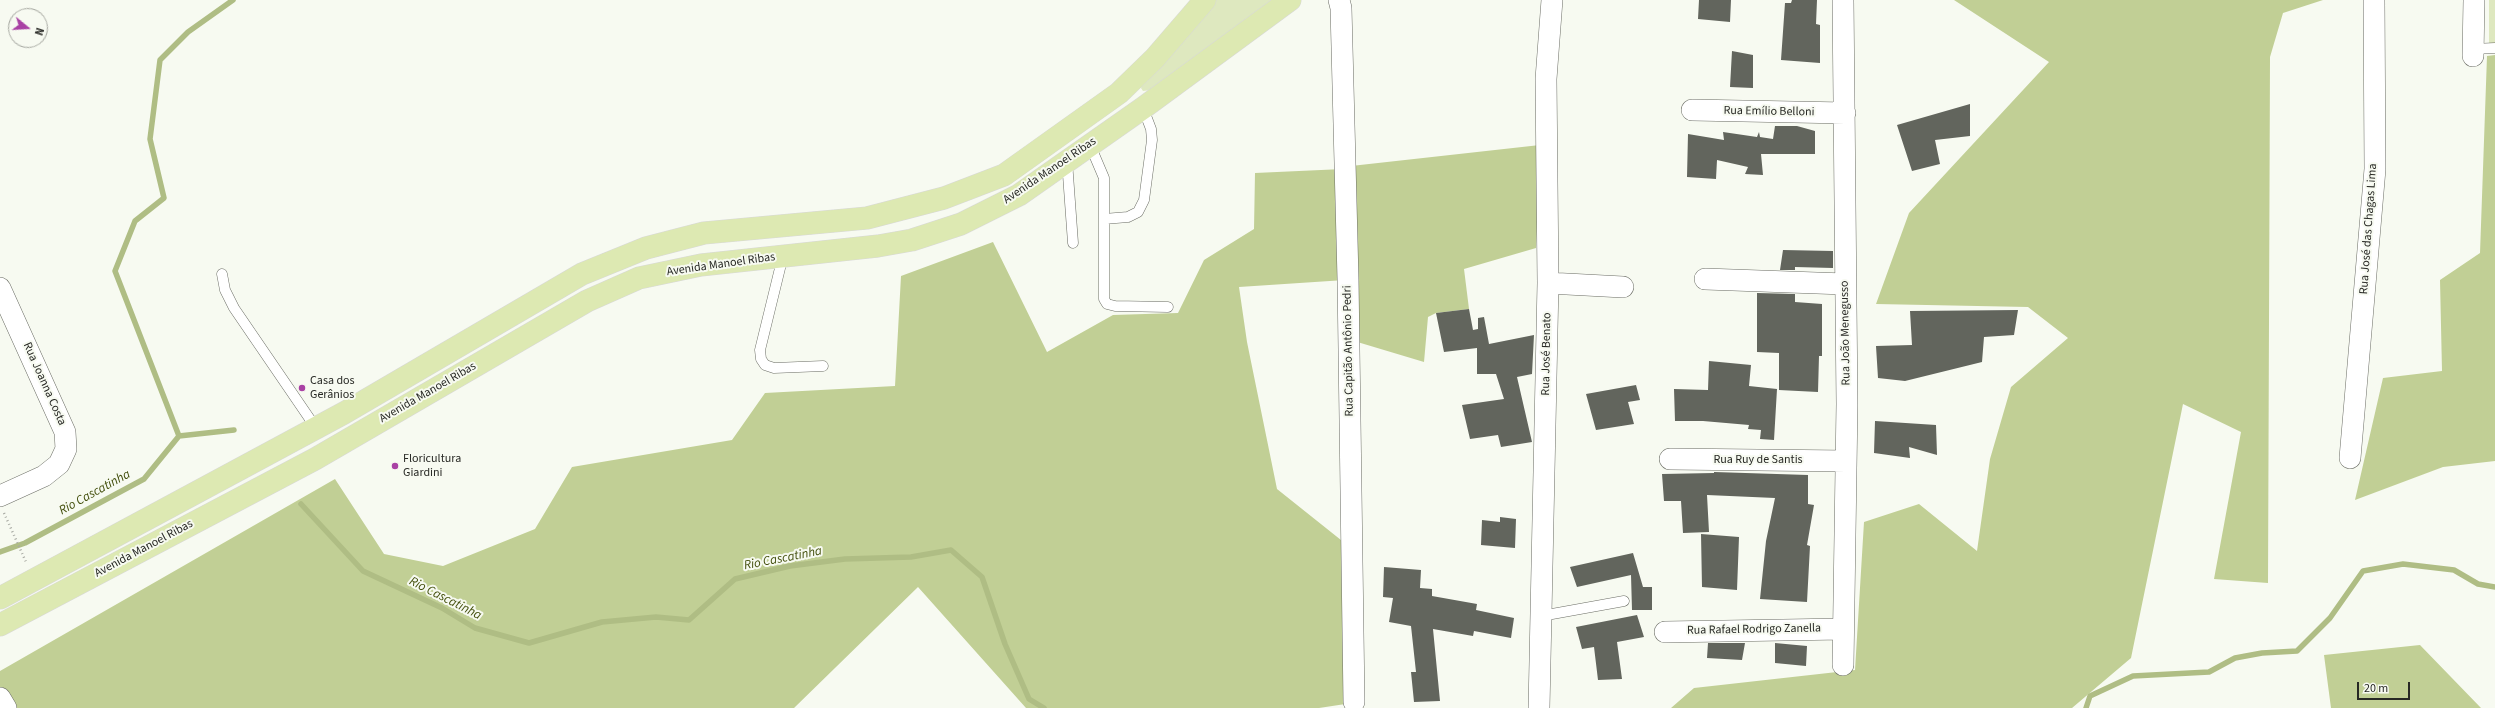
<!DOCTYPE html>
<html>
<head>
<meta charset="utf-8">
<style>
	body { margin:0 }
	#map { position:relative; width:2495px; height:708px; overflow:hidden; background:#f7faf1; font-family:"Source Sans 3",sans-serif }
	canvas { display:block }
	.north { position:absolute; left:8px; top:8px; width:40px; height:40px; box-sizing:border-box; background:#f7faf1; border:1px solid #a4a69f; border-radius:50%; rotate:108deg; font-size:11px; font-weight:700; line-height:16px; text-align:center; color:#272824 }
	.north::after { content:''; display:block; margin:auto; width:14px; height:18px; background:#a941a4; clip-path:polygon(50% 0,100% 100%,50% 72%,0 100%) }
	.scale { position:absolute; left:2357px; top:682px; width:53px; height:18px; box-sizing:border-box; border:2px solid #272824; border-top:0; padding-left:5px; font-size:12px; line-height:14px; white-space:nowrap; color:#272824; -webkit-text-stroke:3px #f7faf1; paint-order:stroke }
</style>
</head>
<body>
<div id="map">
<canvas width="2495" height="708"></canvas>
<div class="north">N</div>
<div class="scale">20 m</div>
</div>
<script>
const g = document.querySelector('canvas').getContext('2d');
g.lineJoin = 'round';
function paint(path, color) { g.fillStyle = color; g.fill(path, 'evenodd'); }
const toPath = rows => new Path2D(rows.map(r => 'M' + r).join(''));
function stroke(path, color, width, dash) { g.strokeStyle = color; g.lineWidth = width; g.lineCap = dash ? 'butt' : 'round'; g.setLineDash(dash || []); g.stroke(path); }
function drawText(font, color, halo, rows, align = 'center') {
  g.font = font + ' "Source Sans 3",sans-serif'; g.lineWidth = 4; g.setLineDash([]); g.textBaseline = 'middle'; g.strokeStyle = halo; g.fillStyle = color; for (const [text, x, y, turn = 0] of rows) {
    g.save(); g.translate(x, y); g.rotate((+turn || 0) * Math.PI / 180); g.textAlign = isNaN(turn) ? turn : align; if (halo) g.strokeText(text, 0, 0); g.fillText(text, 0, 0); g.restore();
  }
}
paint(toPath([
	[1214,0,1280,0,1151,90,1143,91,1141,88,1143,82],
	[2489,0,2495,0,2495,43,2489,44]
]), '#dee8bf');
paint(toPath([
	[1954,0,2323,0,2283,13,2270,57,2268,583,2214,579,2241,432,2183,404,2131,658,2072,708,1671,708,1694,688,1855,670,1864,522,1919,504,1977,551,1990,459,2011,387,2068,338,2028,307,1876,304,1909,213,2049,62],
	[2495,55,2495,461,2443,467,2355,500,2383,378,2442,371,2440,280,2480,253,2487,56],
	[1540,145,1536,248,1464,269,1469,309,1436,313,1428,317,1424,362,1354,341,1351,166],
	[1343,169,1345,280,1239,287,1247,342,1277,489,1351,548,1352,703,1319,708,1026,708,918,587,794,708,0,708,0,671,335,479,384,554,443,566,535,529,572,467,732,440,765,393,895,386,901,276,993,242,1047,352,1113,315,1178,313,1204,260,1254,229,1255,173],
	[2420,645,2481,708,2331,708,2324,655]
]), '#c1cf95');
stroke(toPath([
	[179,436,115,271,135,221,164,198,150,139,160,60,188,32,233,0],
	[301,504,363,571,442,608,475,628,529,643,602,622,656,617,689,620,735,579,790,566,845,559,911,557,951,550,982,577,1005,644,1029,699,1044,708],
	[0,552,25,543,144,479,179,436,234,430],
	[2086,708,2090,696,2133,676,2209,672,2235,658,2262,653,2297,651,2330,618,2363,571,2403,564,2454,570,2478,584,2495,587]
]), '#afbd84', 5.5);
paint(toPath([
	[1699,0,1731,0,1730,22,1698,19],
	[1792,0,1817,0,1816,24,1820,25,1820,63,1781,60,1785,3,1791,3],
	[1732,51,1753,55,1753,88,1730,87],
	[1970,104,1970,136,1935,140,1940,164,1912,171,1897,125],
	[1775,126,1797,126,1815,131,1815,154,1761,154,1763,175,1745,174,1748,167,1717,160,1716,179,1687,177,1688,134,1724,140,1723,132,1757,137,1759,132,1760,137,1773,139],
	[1783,250,1833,251,1833,268,1795,267,1795,270,1780,270],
	[1757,293,1795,294,1795,302,1822,304,1822,356,1819,356,1818,392,1779,390,1779,353,1757,352],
	[1469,309,1473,330,1478,329,1478,318,1484,317,1489,344,1534,335,1532,374,1517,377,1532,442,1501,447,1498,435,1470,439,1462,405,1504,399,1496,374,1477,374,1477,348,1444,352,1436,313],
	[2018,310,2014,335,1984,337,1982,362,1905,381,1878,378,1876,346,1912,345,1910,311],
	[1709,361,1751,365,1749,386,1777,389,1774,440,1760,439,1761,430,1748,429,1749,425,1703,421,1675,421,1674,389,1708,390],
	[1636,385,1640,400,1628,402,1634,424,1596,430,1586,394],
	[1875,421,1936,425,1937,455,1909,447,1910,458,1874,453],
	[1714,472,1808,475,1808,504,1814,505,1807,545,1810,546,1807,602,1760,599,1766,541,1775,498,1707,495,1709,532,1683,533,1681,501,1664,501,1662,474,1714,473],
	[1500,517,1516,519,1515,548,1481,545,1482,520,1500,522],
	[1701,534,1739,537,1737,590,1702,587],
	[1633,553,1643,587,1652,587,1652,610,1632,610,1631,575,1577,587,1570,567],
	[1384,567,1421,570,1420,588,1432,589,1432,596,1477,604,1476,610,1514,618,1511,638,1474,631,1473,636,1433,629,1440,701,1414,702,1411,672,1416,672,1411,626,1389,622,1393,598,1383,597],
	[1637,615,1644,637,1617,642,1622,679,1598,680,1594,647,1582,649,1576,627],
	[1708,643,1745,643,1742,660,1707,658],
	[1775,643,1807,646,1806,666,1775,663]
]), '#62655d');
const lane = toPath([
	[2473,49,2495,48],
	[1090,145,1104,178,1104,299,1107,304,1115,306,1168,307],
	[1067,161,1073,243],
	[1104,219,1128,217,1138,212,1144,200,1152,140,1151,129,1143,108],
	[783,256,760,350,761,359,765,365,774,368,823,366],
	[222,274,225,290,234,308,316,428],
	[1541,616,1624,601]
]);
const street = toPath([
	[1339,0,1341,8,1348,279,1354,702],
	[1843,0,1847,404,1843,665],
	[2473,56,2474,0],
	[1692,110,1845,113],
	[1705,279,1845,284],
	[1548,283,1623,287],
	[0,288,65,432,66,449,59,464,44,476,0,496],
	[2350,458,2375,169,2374,0],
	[1670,459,1846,461],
	[1665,632,1842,629],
	[0,698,6,708],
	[1539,708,1548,283,1546,79,1552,0]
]);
const primary = toPath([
	[0,598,344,413,582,274,646,248,704,233,867,218,944,198,1004,175,1119,93,1155,58,1205,0],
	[0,625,315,459,587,301,639,278,701,265,878,246,912,240,961,224,1019,195,1143,108,1290,0]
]);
stroke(lane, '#6b6d65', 11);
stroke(street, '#6b6d65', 22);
stroke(primary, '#d8d8d8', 23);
stroke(toPath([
	[4,513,26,562]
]), '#a7a9a2', 2.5, [1, 3]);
stroke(lane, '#fff', 10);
stroke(street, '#fff', 21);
stroke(primary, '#dde9b2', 22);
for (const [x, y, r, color] of [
	[302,388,4,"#a941a4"],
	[395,466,4,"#a941a4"]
]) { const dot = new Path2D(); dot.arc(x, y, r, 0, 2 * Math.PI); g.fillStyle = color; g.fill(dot); stroke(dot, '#f7faf1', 1.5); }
drawText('12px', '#272824', '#f7faf1', [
	["Rua Emílio Belloni",1769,112,1],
	["Avenida Manoel Ribas",1050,171,-34],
	["Rua José das Chagas Lima",2369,229,-86],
	["Avenida Manoel Ribas",721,265,-8],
	["Rua João Menegusso",1846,333,-91],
	["Rua Capitão Antônio Pedri",1349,351,-91],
	["Rua José Benato",1547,354,-89],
	["Rua Joanna Costa",44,384,66],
	["Avenida Manoel Ribas",428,393,-30],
	["Rua Ruy de Santis",1758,460],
	["Avenida Manoel Ribas",144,549,-28],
	["Rua Rafael Rodrigo Zanella",1754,630,-1]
]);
drawText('12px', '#272824', '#f7faf1', [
	["Casa dos",310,381],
	["Gerânios",310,395],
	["Floricultura",403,459],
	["Giardini",403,473]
], 'left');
drawText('italic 13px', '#44500e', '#f7faf1', [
	["Rio Cascatinha",95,493,-29],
	["Rio Cascatinha",783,559,-11],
	["Rio Cascatinha",445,599,27]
]);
</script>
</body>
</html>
